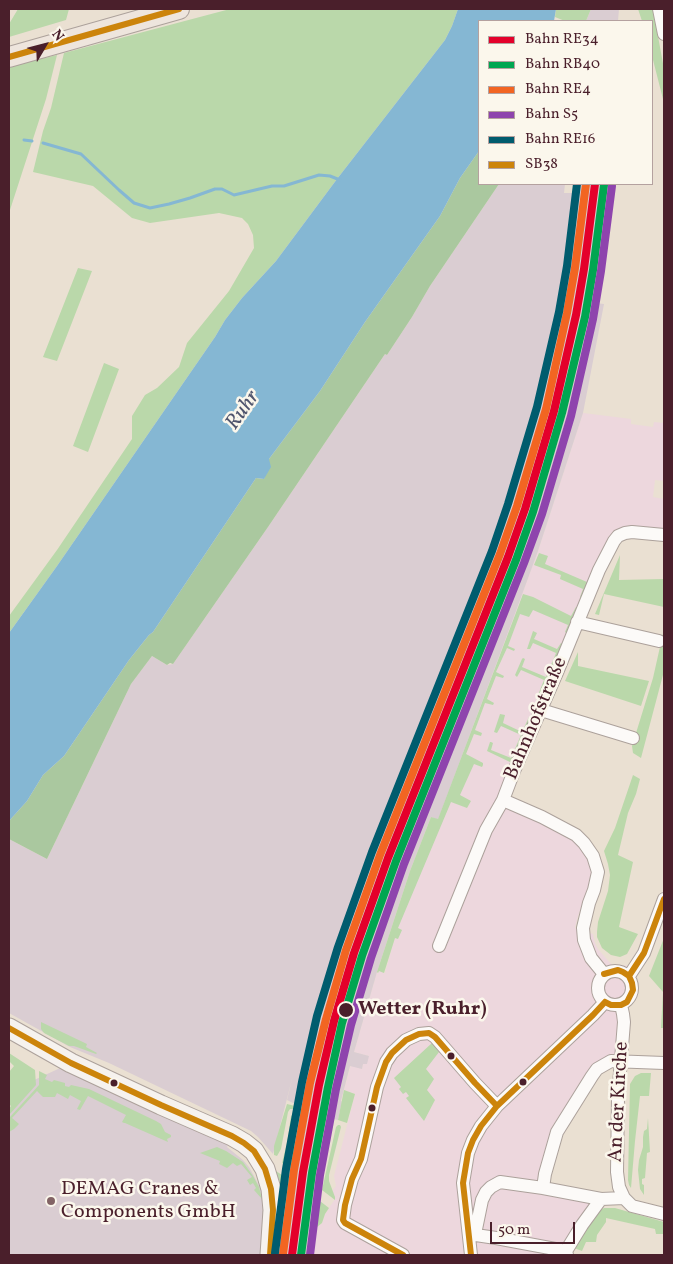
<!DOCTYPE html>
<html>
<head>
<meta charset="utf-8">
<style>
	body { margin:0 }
	#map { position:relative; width:673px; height:1264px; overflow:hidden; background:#eae0d2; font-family:Vollkorn,serif }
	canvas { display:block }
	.frame { position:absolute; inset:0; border:10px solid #4a1f2b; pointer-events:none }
	.legend { position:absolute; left:478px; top:20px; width:175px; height:165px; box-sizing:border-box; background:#fbf7ec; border:1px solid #b4a19f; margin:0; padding:6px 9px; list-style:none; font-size:15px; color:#4a1f2b }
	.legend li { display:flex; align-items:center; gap:10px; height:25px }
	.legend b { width:25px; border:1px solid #b4a19f }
	.north { position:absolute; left:20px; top:20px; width:50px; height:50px; -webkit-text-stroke:4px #fbf7ec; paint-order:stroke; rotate:53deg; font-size:14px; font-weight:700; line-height:20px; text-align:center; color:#4a1f2b }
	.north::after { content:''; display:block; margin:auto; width:18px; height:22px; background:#4a1f2b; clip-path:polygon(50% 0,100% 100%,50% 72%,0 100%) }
	.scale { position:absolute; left:490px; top:1222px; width:85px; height:22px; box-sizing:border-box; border:2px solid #4a1f2b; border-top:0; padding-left:6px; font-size:15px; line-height:18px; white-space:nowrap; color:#4a1f2b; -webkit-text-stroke:4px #fbf7ec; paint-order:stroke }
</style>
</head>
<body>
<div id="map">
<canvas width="673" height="1264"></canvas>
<div class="frame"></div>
<ul class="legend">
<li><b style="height:6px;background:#e4002b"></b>Bahn RE34</li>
<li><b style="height:6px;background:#00a651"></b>Bahn RB40</li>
<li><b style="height:6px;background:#f26522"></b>Bahn RE4</li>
<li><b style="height:6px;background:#8e44ad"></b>Bahn S5</li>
<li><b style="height:6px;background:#005c6e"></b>Bahn RE16</li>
<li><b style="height:6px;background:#cc840b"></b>SB38</li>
</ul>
<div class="north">N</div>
<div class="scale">50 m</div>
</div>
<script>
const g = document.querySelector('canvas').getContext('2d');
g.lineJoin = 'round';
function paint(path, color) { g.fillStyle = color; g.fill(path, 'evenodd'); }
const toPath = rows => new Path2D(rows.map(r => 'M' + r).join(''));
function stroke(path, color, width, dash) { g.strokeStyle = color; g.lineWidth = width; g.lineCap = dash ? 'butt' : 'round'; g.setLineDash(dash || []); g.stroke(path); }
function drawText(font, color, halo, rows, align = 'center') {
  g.font = font + ' Vollkorn,serif'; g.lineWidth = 5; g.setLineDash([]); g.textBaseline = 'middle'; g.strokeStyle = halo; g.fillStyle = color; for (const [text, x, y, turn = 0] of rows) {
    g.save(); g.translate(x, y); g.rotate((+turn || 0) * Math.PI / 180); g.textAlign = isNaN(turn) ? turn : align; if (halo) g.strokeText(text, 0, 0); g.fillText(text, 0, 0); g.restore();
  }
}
paint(toPath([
	[583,413,631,419,631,424,653,427,654,422,664,423,664,481,655,480,653,497,664,499,664,530,622,529,500,801,574,841,582,849,590,862,592,875,589,887,578,916,575,928,593,934,595,943,598,949,612,965,635,966,629,976,632,983,633,990,631,995,627,1002,621,1005,621,1061,611,1061,565,1119,544,1188,590,1199,585,1218,566,1255,312,1255,317,1227,322,1223,325,1214,335,1199,335,1197,332,1191,336,1186,334,1176,355,1094,344,1090,351,1065,362,1069,363,1063,369,1056,354,1052,377,972,378,973,379,971,385,973,395,937,401,930,397,928,516,611,538,551]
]), '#edd7dd');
paint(toPath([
	[591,9,619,9,618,21,586,21],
	[499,184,565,184,564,193,573,193,574,184,614,184,595,303,604,304,583,413,538,551,516,611,438,820,431,817,410,871,377,972,354,1052,369,1056,367,1064,363,1064,362,1069,350,1066,341,1101,342,1102,338,1120,333,1119,318,1187,306,1255,286,1255,293,1202,303,1108,287,1100,293,1075,273,1154,258,1137,251,1131,109,1063,70,1047,9,1013,9,839,47,859,131,684,152,656,167,665,173,664,268,527,385,354,387,355,412,317,430,286],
	[71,1063,232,1136,227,1147,243,1160,249,1167,260,1187,264,1200,264,1215,261,1255,9,1255,9,1109,32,1083,32,1081]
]), '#dacdd2');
paint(toPath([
	[18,9,69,9,66,20,9,37,9,24],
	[230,9,458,9,452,26,445,40,337,179,276,261,242,298,225,320,215,337,57,566,9,633,9,616,57,550,132,439,132,416,145,395,157,388,179,367,187,343,229,291,254,248,253,235,248,224,242,218,219,213,150,223,132,218,93,186,33,172,43,131,51,108,64,53],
	[556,9,591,9,586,21,565,21,555,17],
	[638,9,653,9,664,69,664,103,652,56,652,21,642,21],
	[57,55,46,99,9,213,9,67,16,65],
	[78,268,92,271,57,361,43,357],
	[104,363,119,369,88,452,73,446],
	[539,553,548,556,545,564,587,582,583,599,580,597,583,589,560,579,561,575,534,565],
	[620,555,619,580,664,579,664,607,604,594,599,615,595,614],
	[523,594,533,597,571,616,576,607,579,608,568,634,565,632,568,625,533,610,529,617,520,614,508,646,515,649,514,651,507,648,496,672,504,676,503,678,496,676,487,699,494,703,493,705,485,703,475,730,482,733,481,736,474,734,466,754,483,763,483,765,482,767,474,764,460,795,471,801,467,808,451,802,398,928,402,930,398,939,395,938,384,973,379,971,378,973,377,972,410,871,431,817,438,819],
	[664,629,664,671,641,758,633,753,632,746,653,678],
	[533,631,537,633,534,639,557,649,561,643,564,644,541,696,538,695,544,680,521,670,517,677,515,675,522,659,523,658,525,659,522,667,546,677,556,653,533,643,530,649,527,649],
	[578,652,578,666,649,681,641,706,565,681],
	[500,714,505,715,503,723,522,732,529,717,531,718,512,763,487,751,490,742,491,742,493,743,491,750,511,758,521,735,501,726,497,733,494,732],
	[633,775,640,779,636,794,628,813,618,855,633,862,619,927,638,934,627,954,620,957,611,955,602,948,597,937,597,932,598,922,608,891,610,875,608,864,604,851,615,828],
	[664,938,664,1028,661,1028,663,992,649,976],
	[41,1022,87,1044,86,1047,97,1053,96,1054,74,1046,69,1046,44,1033,41,1029],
	[432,1043,439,1052,426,1069,434,1079,427,1090,435,1100,424,1121,406,1098,409,1096,406,1092,403,1094,399,1089,401,1087,394,1078],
	[9,1053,35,1070,36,1085,9,1115,9,1109,11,1106,9,1104,9,1072,14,1066,9,1061],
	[39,1071,47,1075,45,1079,52,1082,54,1080,65,1083,65,1086,69,1087,71,1085,89,1089,156,1121,161,1124,165,1132,171,1135,171,1137,167,1139,168,1142,125,1123,124,1123,122,1122,126,1115,88,1096,80,1110,77,1109,81,1101,70,1095,68,1099,57,1093,55,1097,43,1097,37,1091,12,1118,19,1124,14,1129,9,1132,10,1117,39,1085],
	[641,1073,651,1073,649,1096,640,1096,635,1141,631,1188,629,1185,628,1180,630,1084,635,1076],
	[344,1090,355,1094,347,1123,338,1120],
	[287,1104,303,1108,301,1138,299,1144,300,1116,299,1112,295,1109,290,1109,288,1112,281,1149,277,1156,274,1155,274,1146],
	[294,1114,296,1117,293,1170,282,1163,287,1143,291,1116],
	[648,1118,650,1152,647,1153,645,1178,642,1179,642,1184,644,1185,644,1195,640,1189,638,1170,639,1160,643,1147,643,1137,644,1131,647,1129],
	[338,1125,340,1125,341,1127,329,1175,329,1181,335,1197,335,1200,322,1190,336,1127],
	[217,1147,226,1151,243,1162,253,1176,259,1187,262,1199,254,1190,256,1188,253,1183,250,1185,247,1180,252,1177,241,1164,237,1166,233,1163,227,1168,219,1164,220,1161,200,1153],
	[276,1171,295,1184,286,1255,282,1255,287,1203,284,1203,282,1190],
	[316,1198,329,1208,325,1214,322,1223,317,1227,312,1255,306,1255],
	[604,1208,615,1208,664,1222,664,1234,656,1234,655,1229,606,1218,606,1222,597,1235,596,1242,586,1242,582,1251,574,1248,598,1212]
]), '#bad8aa');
paint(toPath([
	[479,151,479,184,499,184,430,286,412,317,387,355,385,354,268,527,173,664,170,663,167,665,152,656,131,684,47,859,9,839,9,821,27,801,43,775,64,756,129,660,149,635,153,632,256,478,264,479,269,459,320,391,365,322,440,216,460,178]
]), '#aac89f');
paint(toPath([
	[458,9,556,9,554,21,479,21,479,151,460,178,440,216,365,322,320,391,269,459,271,467,264,479,256,478,153,632,149,635,129,660,64,756,43,775,27,801,9,821,9,633,57,566,215,337,225,320,242,298,276,261,337,179,445,40,452,26]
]), '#85b7d3');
stroke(toPath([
	[24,140,32,141],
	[43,143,81,154,119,190,134,203,150,208,169,204,190,198,215,189,222,189,234,195,272,186,284,186,319,175,330,176,340,180]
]), '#85b7d3', 3);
const street = toPath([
	[659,9,664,34],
	[577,622,659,641],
	[541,710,633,738],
	[503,800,542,817,576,835,584,843,593,856,598,872,594,890,589,903,583,928,584,940,591,958,604,974],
	[439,946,486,830,503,800,514,771,556,675,599,570,614,541,618,536,625,533,632,532,664,535],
	'598 988a17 17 0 1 1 34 0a17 17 0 1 1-34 0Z',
	[629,976,644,953,664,899],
	[621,1005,623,1014,624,1022,618,1097,617,1172,619,1187,624,1198,632,1206,664,1214],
	[543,1188,545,1174,557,1132,592,1076,597,1069,611,1061,664,1063],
	[469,1234,496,1238,566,1251],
	[475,1234,482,1200,486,1192,491,1187,500,1182,543,1188,601,1199,624,1198],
	[403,1255,345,1223,343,1220,345,1205,352,1179,361,1159,377,1087,386,1062,392,1053,406,1040,419,1034,429,1033,435,1037,475,1083,497,1106],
	[471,1255,463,1183,468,1153,473,1140,481,1126,497,1106,593,1015,605,1002],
	[567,1255,566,1251,582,1225,601,1199]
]);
const secondary = toPath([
	[9,1028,71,1063,161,1105,232,1136,244,1143,254,1151,265,1169,271,1189,273,1210,270,1255]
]);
const primary = toPath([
	[9,57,179,9]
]);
stroke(street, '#aca19b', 14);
stroke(secondary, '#aca19b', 21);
stroke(primary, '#aca19b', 22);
stroke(street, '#fcfaf8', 12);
stroke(secondary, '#f6f2ee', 19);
stroke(primary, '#eee5dd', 20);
stroke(toPath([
	[9,57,179,9],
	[604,974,618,970,623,972,629,976,632,983,633,990,627,1002,621,1005,611,1005,605,1002],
	[629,976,644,953,664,899],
	[9,1028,71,1063,161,1105,232,1136,244,1143,254,1151,265,1169,271,1189,273,1210,270,1255],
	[403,1255,345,1223,343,1220,345,1205,352,1179,361,1159,377,1087,386,1062,392,1053,406,1040,419,1034,429,1033,435,1037,475,1083,497,1106],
	[471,1255,463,1183,468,1153,473,1140,481,1126,497,1106,593,1015,605,1002]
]), '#cc840b', 6);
stroke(toPath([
	[292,1255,303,1172,319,1085,334,1021,354,953,388,858,508,557,525,509,554,411,576,315,584,269,595,184]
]), '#e4002b', 8);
stroke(toPath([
	[301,1255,312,1173,328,1087,342,1023,362,956,396,861,516,560,533,512,562,413,585,317,593,270,604,185]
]), '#00a651', 8);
stroke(toPath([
	[283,1254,294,1170,310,1083,326,1019,346,950,380,855,500,554,517,506,546,409,567,313,575,268,586,184]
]), '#f26522', 8);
stroke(toPath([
	[310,1255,320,1175,336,1089,351,1025,371,958,404,864,524,563,542,514,571,416,593,319,601,271,612,186]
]), '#8e44ad', 8);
stroke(toPath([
	[275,1253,286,1169,302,1082,317,1016,338,947,372,852,492,551,508,504,537,407,559,312,567,266,577,184]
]), '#005c6e', 8);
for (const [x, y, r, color] of [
	[346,1010,8,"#4a1f2b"],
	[451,1056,4.5,"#4a1f2b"],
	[523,1082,4.5,"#4a1f2b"],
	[114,1083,4.5,"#4a1f2b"],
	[372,1108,4.5,"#4a1f2b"],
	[51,1201,5,"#826365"]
]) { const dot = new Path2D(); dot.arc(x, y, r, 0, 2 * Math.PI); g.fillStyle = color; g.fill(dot); stroke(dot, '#fbf7ec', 2); }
drawText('20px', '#4a1f2b', '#fbf7ec', [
	["Bahnhofstraße",537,719,-67],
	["An der Kirche",620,1102,-87]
]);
drawText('bold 20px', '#4a1f2b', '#fbf7ec', [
	["Wetter (Ruhr)",358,1010]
], 'left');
drawText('20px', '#4a1f2b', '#fbf7ec', [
	["DEMAG Cranes &",61,1190],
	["Components GmbH",61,1213]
], 'left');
drawText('italic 21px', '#50556e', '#fbf7ec', [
	["Ruhr",244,411,-55]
]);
</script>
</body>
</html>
